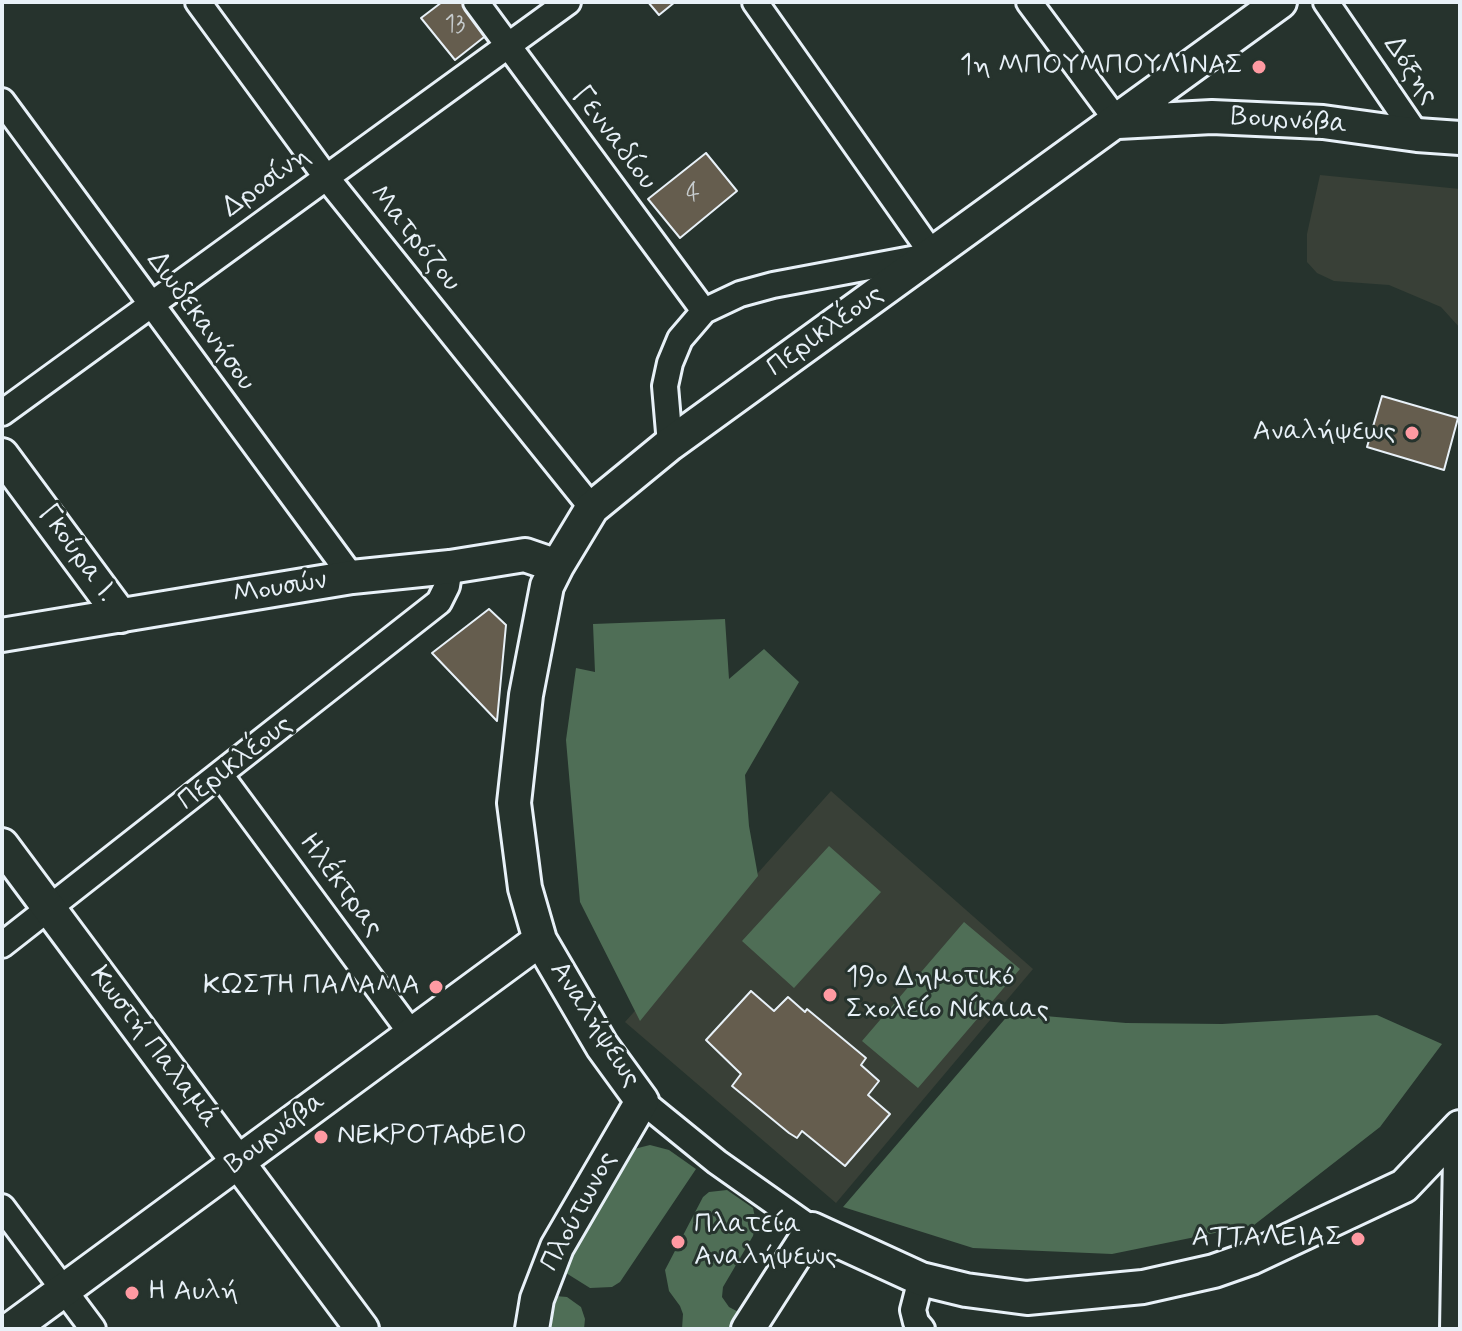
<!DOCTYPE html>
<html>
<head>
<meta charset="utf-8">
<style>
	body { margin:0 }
	#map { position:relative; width:1462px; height:1331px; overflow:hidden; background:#26332d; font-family:Mynerve,sans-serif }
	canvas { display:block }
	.frame { position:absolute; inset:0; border:4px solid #e8f1f8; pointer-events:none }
</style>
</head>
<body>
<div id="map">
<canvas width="1462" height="1331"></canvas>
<div class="frame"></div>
</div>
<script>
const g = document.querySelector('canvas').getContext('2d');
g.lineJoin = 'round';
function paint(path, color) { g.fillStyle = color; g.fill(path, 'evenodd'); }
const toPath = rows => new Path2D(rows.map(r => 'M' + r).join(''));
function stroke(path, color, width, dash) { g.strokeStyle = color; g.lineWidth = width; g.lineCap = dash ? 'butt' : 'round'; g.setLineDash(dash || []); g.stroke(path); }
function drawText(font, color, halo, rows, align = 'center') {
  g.font = font + ' Mynerve,sans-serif'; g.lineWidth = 6; g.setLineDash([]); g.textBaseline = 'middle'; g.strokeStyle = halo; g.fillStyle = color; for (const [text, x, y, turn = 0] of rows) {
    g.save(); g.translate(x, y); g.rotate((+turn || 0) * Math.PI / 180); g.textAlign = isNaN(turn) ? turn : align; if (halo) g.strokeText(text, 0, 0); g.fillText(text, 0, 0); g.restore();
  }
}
paint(toPath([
	[1320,175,1460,189,1460,328,1441,307,1389,285,1334,281,1317,273,1307,262,1307,234],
	[831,791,1033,969,836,1203,625,1022]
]), '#394037');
paint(toPath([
	[725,619,729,679,764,649,799,682,745,775,749,826,758,876,640,1021,580,902,566,740,576,668,595,672,593,624],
	[829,846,881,892,794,988,742,941],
	[964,922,1020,969,918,1088,862,1041],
	[1010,1013,1126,1023,1222,1024,1377,1015,1442,1044,1380,1127,1254,1225,1112,1254,973,1248,843,1207],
	[650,1145,669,1150,696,1169,620,1282,612,1287,590,1288,558,1268,620,1159,634,1149],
	[727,1190,753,1208,756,1222,753,1236,723,1287,722,1297,729,1307,746,1316,736,1329,682,1329,683,1314,680,1306,669,1291,665,1270,703,1197,709,1192],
	[555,1296,567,1297,581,1307,585,1319,584,1329,543,1329,549,1299]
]), '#4f6e56');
const building = toPath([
	[442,2,463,2,488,34,455,60,421,18,442,2],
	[648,2,675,2,659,15,648,2],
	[706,153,737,191,680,238,648,199,706,153],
	[1382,396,1458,418,1444,470,1367,447,1382,396],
	[489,609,506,625,497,721,432,653,489,609],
	[751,991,774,1011,788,997,805,1012,807,1009,866,1058,861,1065,879,1081,868,1095,890,1114,845,1166,802,1131,797,1138,789,1133,732,1086,741,1074,706,1040,751,991]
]);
paint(building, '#655d4e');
stroke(building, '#e8f1f8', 2);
const street = toPath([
	[198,2,326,177,592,508],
	[476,2,704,311],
	[1029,2,1118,122],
	[1326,2,1417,135],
	[2,101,352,577],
	[2,413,568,2],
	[670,444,665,386,670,363,680,339,704,311,740,294,773,285,933,255,755,2],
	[221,776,411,1033],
	[2,945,439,602,447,586,450,567],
	[642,1101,717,1162,812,1229],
	[2,1207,93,1329],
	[921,1279,913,1310,916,1322,922,1329]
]);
const secondary = toPath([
	[1118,122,1212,117,1323,122,1417,135,1460,138],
	[2,455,121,616],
	[2,635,352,577,450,567,525,555,557,566],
	[2,845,362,1329],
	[11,1329,540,940],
	[532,1329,537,1299,557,1247,642,1101,602,1046,540,940,525,888,514,803,526,695,547,586,557,566,592,508,670,444,1280,2],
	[748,1329,812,1229,921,1279,966,1290,1027,1298,1143,1287,1214,1271,1251,1258,1404,1186,1460,1127],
	[1457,1329,1460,1155]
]);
stroke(street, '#e8f1f8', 30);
stroke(secondary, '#e8f1f8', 38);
stroke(street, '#26332d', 24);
stroke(secondary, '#26332d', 32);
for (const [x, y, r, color] of [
	[1259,67,8,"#ff9aa2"],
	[1412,433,8,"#ff9aa2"],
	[436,987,8,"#ff9aa2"],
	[830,995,8,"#ff9aa2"],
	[321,1137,8,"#ff9aa2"],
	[1358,1239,8,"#ff9aa2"],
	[678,1242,8,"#ff9aa2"],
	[132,1293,8,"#ff9aa2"]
]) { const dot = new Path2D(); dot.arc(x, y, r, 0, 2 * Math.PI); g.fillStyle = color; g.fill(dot); stroke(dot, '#26332d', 3); }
drawText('24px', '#c7ccce', null, [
	["13",455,26],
	["4",693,195]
]);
drawText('28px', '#e8f1f8', '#26332d', [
	["1η ΜΠΟΥΜΠΟΥΛΙΝΑΣ",1243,67],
	["Αναλήψεως",1396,433],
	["19ο Δημοτικό",846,979,"left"],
	["Σχολείο Νίκαιας",846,1011,"left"],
	["ΚΩΣΤΗ ΠΑΛΑΜΑ",420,987],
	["ΝΕΚΡΟΤΑΦΕΙΟ",337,1137,"left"],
	["Πλατεία",694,1226,"left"],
	["Αναλήψεως",694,1258,"left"],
	["ΑΤΤΑΛΕΙΑΣ",1342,1239],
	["Η Αυλή",148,1293,"left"]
], 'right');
drawText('28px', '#e8f1f8', '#26332d', [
	["Δόξης",1410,71,56],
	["Βουρνόβα",1289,122,4],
	["Γενναδίου",613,139,53],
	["Δροσίνη",267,183,-36],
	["Ματρόζου",414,239,51],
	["Δωδεκανήσου",200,322,54],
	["Περικλέους",826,332,-36],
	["Γκούρα Ι.",76,554,54],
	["Μουσών",280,589,-9],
	["Περικλέους",236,764,-38],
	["Ηλέκτρας",340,886,53],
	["Αναλήψεως",594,1025,57],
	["Κωστή Παλαμά",153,1048,53],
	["Βουρνόβα",276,1134,-37],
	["Πλούτωνος",580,1212,-62]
]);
</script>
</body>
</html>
